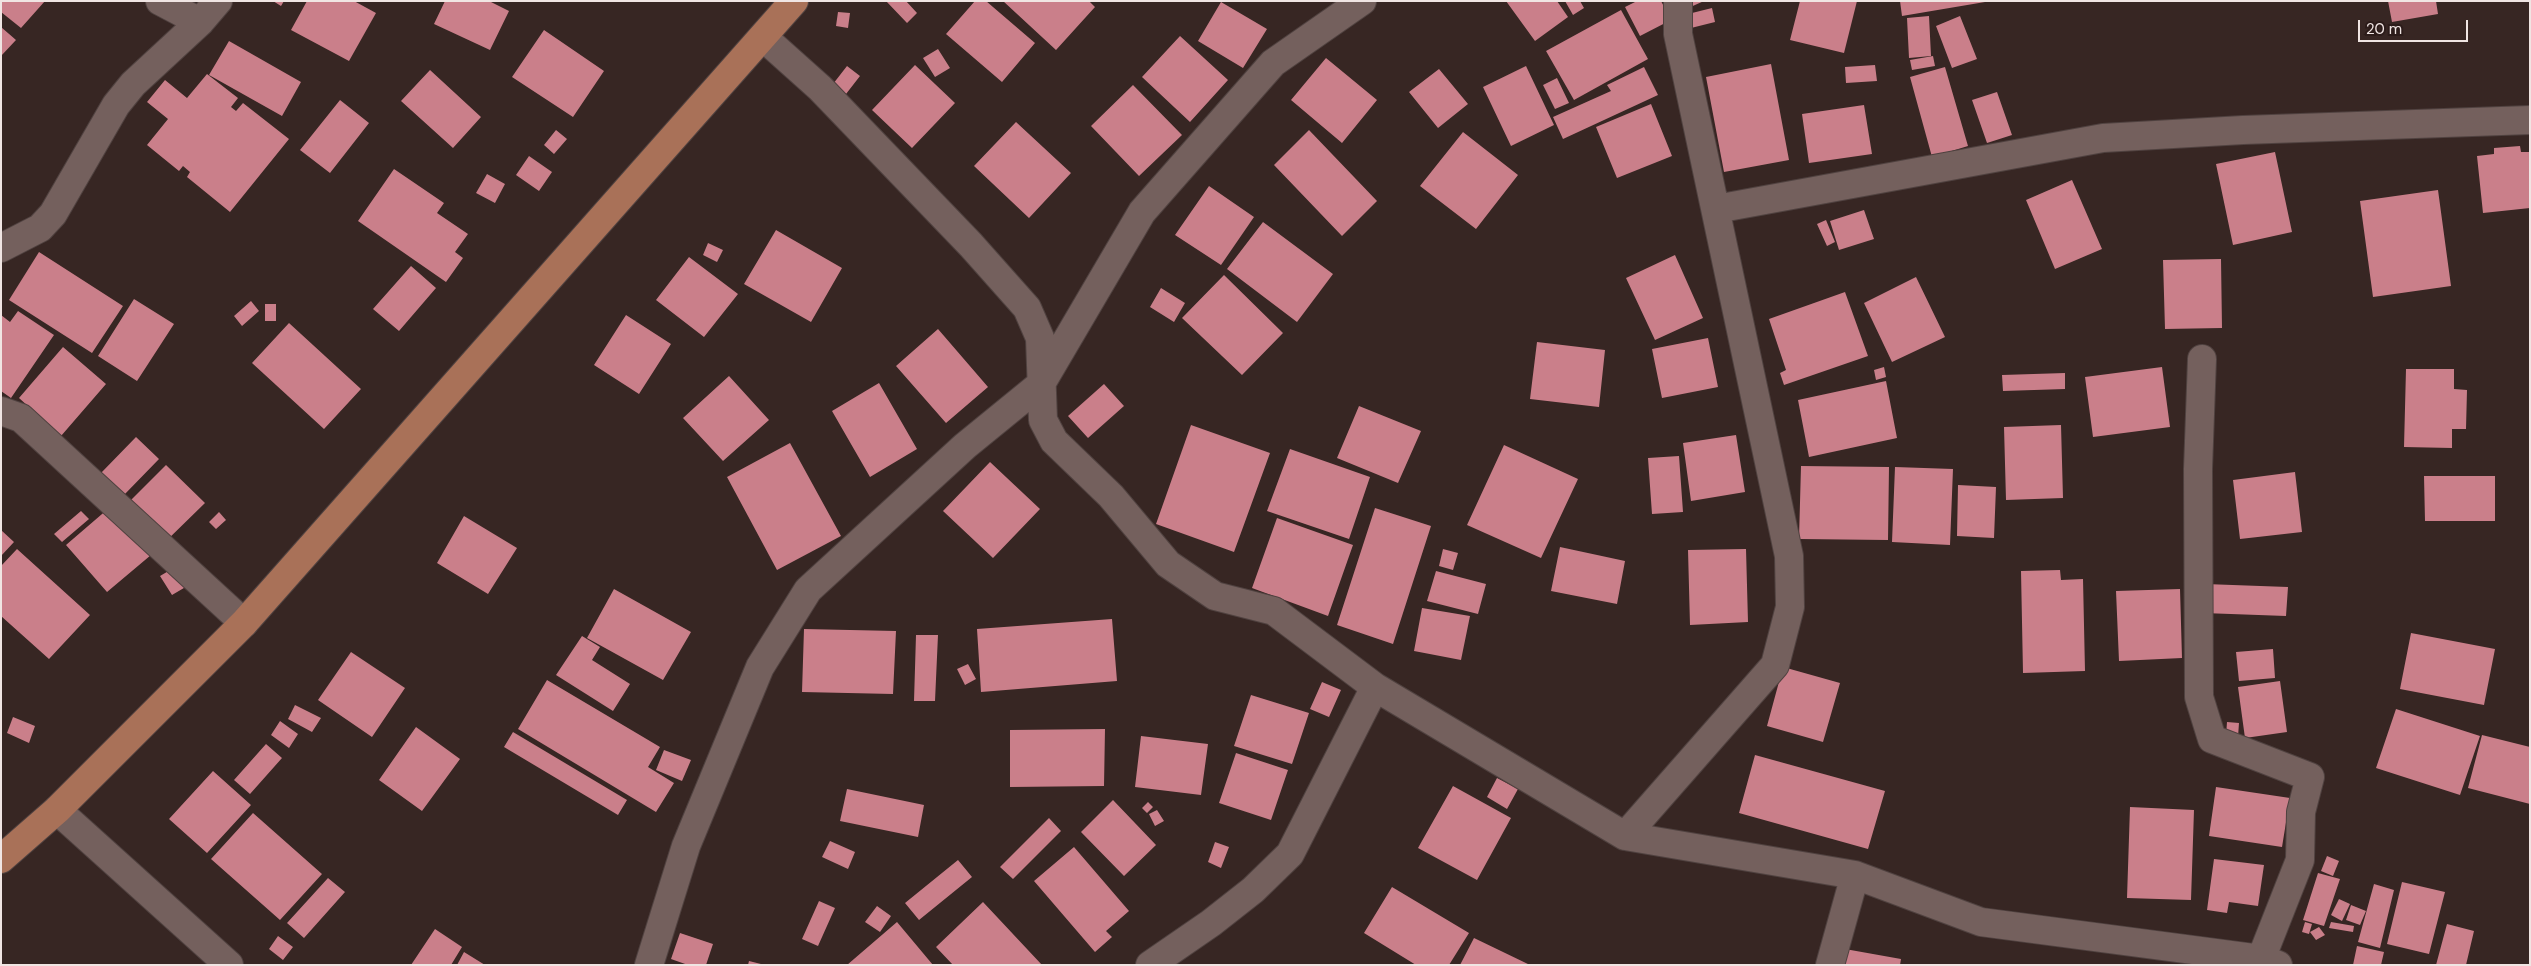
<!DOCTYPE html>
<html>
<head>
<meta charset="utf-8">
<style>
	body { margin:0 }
	#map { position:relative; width:2531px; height:966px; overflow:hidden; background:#372623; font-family:"DM Sans",sans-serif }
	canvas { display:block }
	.frame { position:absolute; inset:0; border:2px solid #f0e5e3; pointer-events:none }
	.scale { position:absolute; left:2358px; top:20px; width:110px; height:22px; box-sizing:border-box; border:2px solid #f0e5e3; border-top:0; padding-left:6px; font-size:15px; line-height:18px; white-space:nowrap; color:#f0e5e3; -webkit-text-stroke:4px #2c1c1a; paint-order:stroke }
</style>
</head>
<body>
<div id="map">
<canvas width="2531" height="966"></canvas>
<div class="frame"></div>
<div class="scale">20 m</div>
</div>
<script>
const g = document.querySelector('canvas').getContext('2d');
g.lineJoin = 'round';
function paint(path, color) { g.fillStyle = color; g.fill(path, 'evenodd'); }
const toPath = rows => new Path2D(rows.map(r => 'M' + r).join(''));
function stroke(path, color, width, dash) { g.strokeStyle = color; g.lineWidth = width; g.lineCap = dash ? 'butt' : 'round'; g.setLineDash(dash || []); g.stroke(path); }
paint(toPath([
	[1,1,45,1,21,28,1,12],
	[273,1,284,1,281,6],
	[307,1,354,1,376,13,349,61,291,30],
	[445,1,489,1,509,11,490,50,434,24],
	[886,1,906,1,917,13,907,23],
	[975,1,986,1,1035,43,1002,82,946,34],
	[1003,1,1089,1,1095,7,1056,50],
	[1506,1,1557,1,1568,17,1535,41],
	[1565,1,1580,1,1584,8,1573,15],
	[1637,1,1661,1,1671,20,1640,36,1625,7],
	[1683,1,1704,1,1686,9],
	[1800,1,1857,1,1844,53,1790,40],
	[1900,1,1985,1,1985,2,1902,16],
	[2388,1,2436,1,2438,14,2392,22],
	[1221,2,1267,29,1243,68,1198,41],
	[1712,8,1715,22,1687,29,1684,15],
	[1621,10,1648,59,1574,100,1546,51],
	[838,12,850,13,848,28,836,26],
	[1929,16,1931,56,1909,58,1907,18],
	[1960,16,1977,59,1952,68,1936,26],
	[1,27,16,40,1,56],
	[544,30,604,71,573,117,512,77],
	[1180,36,1228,80,1190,122,1142,77],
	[229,41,301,82,282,116,209,75],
	[938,49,950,68,935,77,923,58],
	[1933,56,1935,66,1912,70,1910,60],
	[1326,58,1377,100,1342,143,1291,100],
	[1771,64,1789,160,1724,172,1706,77],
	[915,65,955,103,912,148,872,110],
	[1875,65,1877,81,1846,83,1845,67],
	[847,66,860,76,846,94,833,84],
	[1526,66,1554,125,1511,146,1483,87],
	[1644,67,1658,95,1563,139,1553,117,1611,91,1607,85],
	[1945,67,1968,146,1932,157,1910,77],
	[1439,69,1468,104,1438,128,1409,92],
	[430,70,481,117,453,148,401,101],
	[207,74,238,98,231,107,236,111,243,103,289,139,230,212,187,177,190,172,183,166,179,171,147,145,168,119,147,102,165,80,187,98],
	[1557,78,1569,103,1555,109,1543,85],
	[1133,85,1182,135,1139,176,1091,126],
	[1997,92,2012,135,1987,143,1972,100],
	[340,100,369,123,330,173,300,150],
	[1651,104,1672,156,1617,178,1596,127],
	[1864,105,1872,154,1809,163,1802,114],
	[1016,122,1071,173,1029,218,974,166],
	[556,130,567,139,554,154,544,145],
	[1309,130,1377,201,1342,236,1274,165],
	[1463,132,1518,175,1476,229,1420,186],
	[2520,146,2521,152,2530,152,2530,208,2483,213,2477,156,2494,154,2494,148],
	[2275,152,2292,232,2233,245,2216,164],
	[529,156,552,172,539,191,516,175],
	[394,169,444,203,437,213,468,234,455,252,463,258,446,282,358,221],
	[487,174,505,184,495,203,476,193],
	[2072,180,2102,249,2055,269,2026,200],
	[1209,186,1254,217,1221,265,1175,235],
	[2438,190,2451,286,2373,297,2360,201],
	[1864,210,1874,239,1839,250,1830,221],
	[1826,220,1835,242,1827,246,1817,224],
	[1263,222,1333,274,1297,322,1227,269],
	[776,230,842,268,811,322,744,284],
	[708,243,723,250,717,262,703,255],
	[39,252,123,306,92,353,9,300],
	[1675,255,1703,318,1655,340,1626,278],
	[689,257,738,294,704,337,656,300],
	[2221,259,2222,328,2165,329,2163,260],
	[411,266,436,288,399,331,373,309],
	[1224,275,1283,333,1242,375,1182,318],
	[1916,277,1945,337,1892,362,1864,303],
	[1161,288,1185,303,1174,322,1150,307],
	[1845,292,1868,356,1784,385,1780,373,1786,370,1769,319],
	[134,299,174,324,137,381,98,356],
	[251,301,259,311,242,326,234,316],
	[265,304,276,304,276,321,265,321],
	[18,311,54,335,11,398,1,391,1,315,10,322],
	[626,315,671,344,639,394,594,365],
	[289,323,361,389,324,429,252,363],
	[938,329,988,387,946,423,896,366],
	[1708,338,1718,387,1662,398,1652,349],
	[1537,342,1605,350,1599,407,1530,399],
	[63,347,106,384,61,436,19,398],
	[1884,367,1886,377,1876,380,1874,370],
	[2162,367,2170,427,2093,437,2085,377],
	[2406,369,2454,369,2454,389,2467,390,2466,429,2452,429,2452,448,2404,447],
	[2065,373,2065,389,2003,391,2002,375],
	[729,376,769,420,723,461,683,418],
	[1886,381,1897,438,1809,457,1798,400],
	[879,383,917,449,870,477,832,411],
	[1104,384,1124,406,1088,438,1068,416],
	[1359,406,1421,431,1398,483,1337,458],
	[1191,425,1270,453,1234,552,1156,524],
	[2061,425,2063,498,2006,500,2004,427],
	[1736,435,1745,492,1691,501,1683,443],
	[136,437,159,459,124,495,101,473],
	[790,443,841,536,777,570,727,477],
	[1504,445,1578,479,1541,558,1467,525],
	[1290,449,1370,477,1349,539,1267,511],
	[1679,456,1683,512,1652,514,1648,458],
	[990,462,1040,509,993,558,943,511],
	[166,465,205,503,161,546,123,508],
	[1801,466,1889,467,1888,540,1799,539],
	[1895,467,1953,469,1950,545,1892,542],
	[2295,472,2302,532,2240,539,2233,480],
	[2424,476,2495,476,2495,521,2425,521],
	[1958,485,1996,487,1994,538,1957,536],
	[109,508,151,555,107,592,66,545],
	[1375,508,1431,526,1393,644,1337,625],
	[81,511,89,519,62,542,54,534],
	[219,512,226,520,216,529,209,522],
	[464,516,517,548,488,594,437,563],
	[1277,518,1353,545,1328,616,1252,588],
	[1,530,14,542,1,556],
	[1560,547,1625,561,1617,604,1551,591],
	[17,549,90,615,49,659,1,616,1,566],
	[1443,549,1458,553,1453,570,1439,566],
	[1746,549,1748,622,1690,625,1688,550],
	[177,566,189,585,172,595,160,576],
	[2060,570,2061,580,2083,579,2085,671,2023,673,2021,571],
	[1436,571,1486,584,1478,614,1427,601],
	[2205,584,2288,587,2286,616,2203,613],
	[614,589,691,632,663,680,587,638],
	[2180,589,2182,658,2119,661,2116,591],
	[1422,608,1470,616,1461,660,1414,651],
	[1112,619,1117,681,981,692,977,629],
	[804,629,896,631,893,694,802,692],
	[2411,633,2495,649,2484,705,2400,689],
	[916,635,938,635,935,701,914,701],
	[582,636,600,647,592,660,630,684,613,711,556,675],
	[2273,649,2275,678,2239,681,2236,652],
	[351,652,405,688,372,737,318,700],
	[968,664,976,679,965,685,957,669],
	[1783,667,1840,683,1823,742,1767,726],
	[547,680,660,747,648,767,674,783,656,812,518,729],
	[2280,681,2287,732,2245,738,2238,687],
	[1322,682,1341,690,1329,717,1310,709],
	[1251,695,1309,713,1292,764,1234,746],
	[295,705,321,718,312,732,288,719],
	[2396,709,2480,736,2460,795,2376,768],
	[13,717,35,726,29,743,7,733],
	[280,721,298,734,289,748,271,735],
	[2227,722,2239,723,2238,737,2226,736],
	[416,727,460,759,422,811,379,780],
	[1105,729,1104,786,1010,787,1010,730],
	[513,732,627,800,618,815,504,747],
	[2482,735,2530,747,2530,804,2468,788],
	[1141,736,1208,744,1201,795,1135,787],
	[266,744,282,758,250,794,234,780],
	[664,750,691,760,682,781,656,770],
	[1236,753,1288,770,1271,820,1219,803],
	[1755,755,1885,791,1868,849,1739,813],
	[213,771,251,805,207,853,169,819],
	[1497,778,1518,789,1507,809,1487,797],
	[1453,786,1511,818,1477,880,1418,848],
	[2216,787,2290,798,2282,847,2209,836],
	[847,789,924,805,918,837,840,821],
	[1113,800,1156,845,1124,876,1081,832],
	[1148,802,1153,807,1147,813,1142,808],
	[2130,807,2194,810,2191,900,2127,898],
	[1157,810,1164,821,1155,826,1149,814],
	[253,813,322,874,280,920,211,859],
	[1049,818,1061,831,1013,879,1000,867],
	[830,841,855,852,848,869,822,857],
	[1215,842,1229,847,1221,868,1208,862],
	[1074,847,1129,911,1106,931,1112,937,1095,952,1034,881],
	[2327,856,2339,861,2333,876,2321,871],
	[2214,859,2264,865,2258,906,2229,902,2227,913,2207,910],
	[958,860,972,877,919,920,905,903],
	[2318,873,2340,879,2324,926,2303,920],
	[328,878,345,892,304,938,287,923],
	[2402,882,2445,892,2429,954,2387,944],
	[2374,884,2394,890,2380,948,2358,942],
	[1392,887,1469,933,1449,965,1416,965,1364,933],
	[2339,899,2350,904,2342,921,2331,915],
	[819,901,835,908,818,946,802,939],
	[983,902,1042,965,953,965,936,947],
	[2351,905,2366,911,2360,925,2346,920],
	[877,906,891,916,880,932,865,922],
	[897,922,933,965,847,965],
	[2305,922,2312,924,2309,934,2302,932],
	[2331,922,2354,926,2353,932,2329,928],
	[2447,924,2474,931,2466,965,2436,965],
	[2319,927,2325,935,2316,940,2310,932],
	[435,929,462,947,451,965,411,965],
	[680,933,713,944,706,965,688,965,671,959],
	[278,936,293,947,283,960,269,949],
	[1474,938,1530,965,1460,965],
	[2357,946,2384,952,2381,965,2353,965],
	[1845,949,1901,959,1900,965,1842,965],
	[464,952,485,965,457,965],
	[749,961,761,964,761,965,748,965]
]), '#ca7f8a');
const minor = toPath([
	[160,1,200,22],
	[763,37,820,88,971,245,1027,308,1040,338,1043,420,1054,441,1111,496,1168,564,1215,596,1274,611,1375,687,1625,836,1855,875,1981,922,2261,959,2278,965],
	[1716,209,2103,138,2243,130,2530,120],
	[1,248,40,228,53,214,116,105,133,84,200,22,218,1],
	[2202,359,2198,469,2199,697,2212,739,2310,777,2301,812,2300,860,2261,959],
	[1,411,21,418,244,623],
	[57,810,229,965],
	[1625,836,1775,665,1790,607,1789,556,1678,34,1678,1],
	[649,965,686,846,760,667,808,590,965,446,1041,384,1142,212,1273,63,1362,1],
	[1150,965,1211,923,1253,890,1290,854,1375,687],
	[1830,965,1855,875]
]);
const major = toPath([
	[1,859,57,810,244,623,794,1]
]);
stroke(minor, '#504240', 30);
stroke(major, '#504240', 30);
stroke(minor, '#74605d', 28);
stroke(major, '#a97158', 28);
</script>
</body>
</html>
